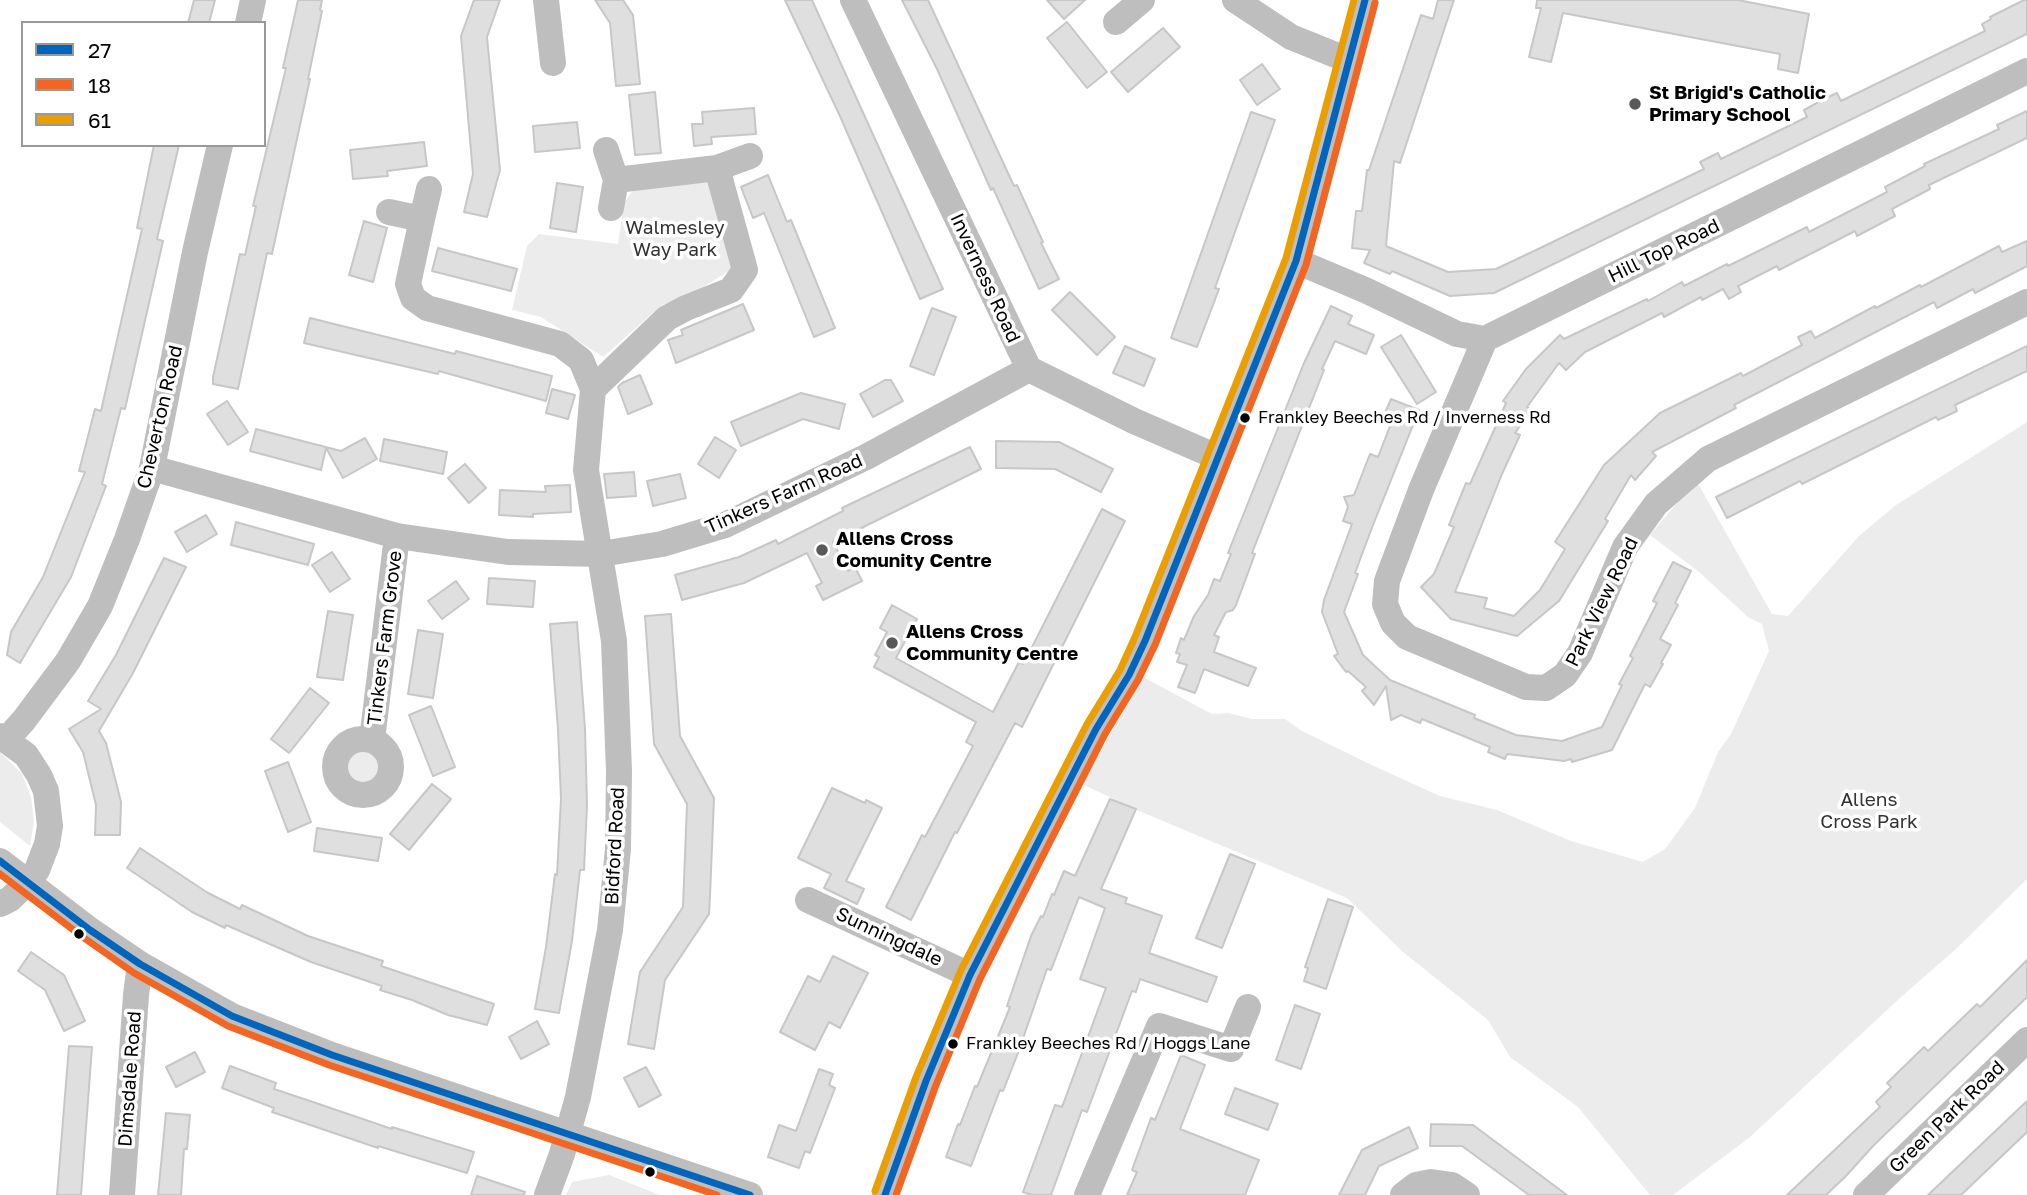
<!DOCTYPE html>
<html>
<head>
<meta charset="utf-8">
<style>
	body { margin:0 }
	#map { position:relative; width:2027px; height:1195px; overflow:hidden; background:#fff; font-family:"Golos Text",sans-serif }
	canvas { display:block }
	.legend { position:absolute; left:21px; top:21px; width:245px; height:126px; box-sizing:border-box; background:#fff; border:2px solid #999; margin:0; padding:9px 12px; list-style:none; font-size:21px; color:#000 }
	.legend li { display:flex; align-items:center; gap:14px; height:35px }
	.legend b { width:35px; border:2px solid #999 }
</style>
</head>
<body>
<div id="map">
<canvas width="2027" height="1195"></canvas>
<ul class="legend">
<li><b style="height:9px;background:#0065bd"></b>27</li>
<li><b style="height:9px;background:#f26522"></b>18</li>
<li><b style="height:9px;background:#eb9e00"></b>61</li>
</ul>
</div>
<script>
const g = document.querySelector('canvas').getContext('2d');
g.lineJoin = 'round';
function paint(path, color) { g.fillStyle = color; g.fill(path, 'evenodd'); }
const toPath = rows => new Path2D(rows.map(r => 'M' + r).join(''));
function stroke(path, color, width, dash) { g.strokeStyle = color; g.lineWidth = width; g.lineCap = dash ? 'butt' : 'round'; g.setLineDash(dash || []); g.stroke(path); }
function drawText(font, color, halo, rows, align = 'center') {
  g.font = font + ' "Golos Text",sans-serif'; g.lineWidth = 7; g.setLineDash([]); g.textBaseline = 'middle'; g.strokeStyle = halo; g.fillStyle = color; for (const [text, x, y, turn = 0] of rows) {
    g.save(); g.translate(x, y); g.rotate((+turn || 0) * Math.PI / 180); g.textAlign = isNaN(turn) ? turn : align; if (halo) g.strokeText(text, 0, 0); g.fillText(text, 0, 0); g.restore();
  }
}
paint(toPath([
	[708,174,732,269,689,296,662,305,603,357,541,317,512,310,527,246,539,234,618,244,624,203,633,190],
	[2027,422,2027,879,1957,948,1900,998,1750,1137,1673,1195,1650,1195,1578,1107,1510,1057,1488,1020,1403,952,1347,898,1139,811,1082,784,1143,677,1212,714,1228,713,1252,719,1285,719,1302,731,1376,767,1440,796,1497,810,1571,841,1643,862,1665,849,1695,808,1718,752,1731,734,1769,651,1762,624,1748,617,1699,572,1650,535,1696,480,1772,614,1788,616,1859,536,1896,505],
	'343 766a19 19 0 1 1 38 0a19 19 0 1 1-38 0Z',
	[0,752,22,774,31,797,34,821,30,846,0,822],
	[609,1175,660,1195,566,1195,572,1182]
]), '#ececec');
const building = toPath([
	[194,0,215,0,209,23,188,23,194,0],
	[298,0,322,0,320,10,322,11,308,79,310,79,272,254,267,253,238,389,213,384,213,377,240,254,245,255,256,206,253,206,286,68,283,68,298,0],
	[474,0,500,0,487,37,500,170,487,217,464,212,473,174,461,36,474,0],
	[595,0,623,0,633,15,640,84,616,86,610,23,595,0],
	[785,0,812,0,943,289,920,299,839,114,785,0],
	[902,0,928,0,1014,186,1017,185,1043,242,1041,243,1059,279,1039,289,993,188,991,190,937,69,902,0],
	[1047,0,1085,0,1064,19,1047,0],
	[1438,0,1454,0,1400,163,1394,161,1386,246,1448,272,1496,269,1534,251,1704,169,1700,162,1718,153,1721,159,1807,117,1804,110,1824,99,1837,93,1841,101,1985,31,1982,24,1991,19,1990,17,2024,0,2027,0,2027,34,1494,293,1450,296,1392,271,1390,274,1364,263,1370,250,1352,248,1356,211,1362,211,1367,170,1369,170,1421,15,1433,19,1438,0],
	[1537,0,1738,0,1809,14,1798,73,1778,69,1780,54,1563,13,1551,62,1529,57,1541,8,1536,8,1537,0],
	[1067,22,1107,72,1087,88,1047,38,1067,22],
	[1163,28,1180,47,1128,92,1111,72,1163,28],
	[1262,64,1280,89,1257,105,1240,80,1262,64],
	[655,92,661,153,635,155,629,95,655,92],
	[754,108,756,134,711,137,712,144,694,146,692,124,703,124,702,112,754,108],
	[2027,111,2027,138,1929,185,1930,189,1892,209,1895,216,1857,236,1855,231,1779,270,1777,266,1738,286,1741,292,1729,299,1723,289,1702,300,1701,297,1664,317,1662,313,1585,352,1566,370,1559,363,1527,407,1531,410,1515,433,1520,435,1502,474,1455,592,1487,598,1484,608,1514,616,1540,590,1565,549,1555,542,1604,465,1660,413,1741,373,1743,376,1802,345,1798,337,1811,331,1815,338,1875,306,1876,308,1920,285,1921,287,1999,246,2002,252,2027,241,2027,266,1975,293,1973,289,1937,308,1934,302,1734,405,1736,408,1652,452,1656,456,1635,480,1631,475,1605,519,1608,521,1559,601,1517,636,1451,619,1421,587,1434,574,1454,527,1449,525,1466,483,1470,484,1506,403,1503,401,1526,369,1560,335,1564,339,1647,299,1648,301,1682,282,1684,286,1727,264,1728,266,1807,227,1809,232,1887,192,1885,187,1925,166,1924,164,1999,129,1997,125,2027,111],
	[1251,112,1275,120,1215,288,1219,289,1197,347,1171,338,1251,112],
	[577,122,580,148,535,152,533,126,577,122],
	[424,142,427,166,387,171,388,176,353,179,350,150,424,142],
	[154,145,179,145,157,239,163,241,125,409,121,408,102,484,106,486,71,577,20,663,7,655,11,632,43,577,85,472,79,471,95,409,101,411,142,229,137,228,154,145],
	[768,175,787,222,791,220,835,328,814,337,764,213,753,218,741,187,768,175],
	[557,183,583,187,576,232,550,228,557,183],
	[364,221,387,228,373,282,349,275,364,221],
	[438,248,517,269,511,291,432,271,438,248],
	[1070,292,1115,337,1097,355,1052,310,1070,292],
	[743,304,754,330,676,363,668,340,683,335,681,330,743,304],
	[1331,306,1352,316,1348,324,1374,335,1366,354,1335,341,1322,369,1324,370,1252,553,1255,554,1236,605,1233,610,1226,612,1214,635,1219,637,1214,652,1256,668,1248,686,1204,669,1195,693,1178,687,1187,665,1177,662,1180,654,1176,653,1181,638,1184,640,1194,616,1208,595,1214,579,1220,581,1231,554,1228,553,1304,363,1331,306],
	[932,308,956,317,934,375,910,366,932,308],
	[310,318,455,354,456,351,552,376,546,401,439,371,438,374,304,343,310,318],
	[1401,335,1436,392,1417,404,1381,347,1401,335],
	[1125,346,1155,359,1144,386,1113,373,1125,346],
	[2027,346,2027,371,1955,405,1957,411,1938,420,1936,417,1802,484,1800,481,1727,518,1716,497,2027,346],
	[640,375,652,404,628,414,618,387,622,383,640,375],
	[885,380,891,380,903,401,873,417,860,394,885,380],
	[552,389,575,395,568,419,546,413,552,389],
	[801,393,845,404,839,429,803,419,741,446,731,422,801,393],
	[1391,399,1419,410,1373,525,1355,573,1358,574,1344,612,1363,655,1390,680,1475,715,1474,718,1516,735,1562,741,1602,727,1622,685,1619,684,1633,658,1630,656,1657,603,1653,601,1673,562,1691,571,1675,603,1678,605,1660,639,1671,645,1661,663,1663,664,1650,687,1645,684,1612,750,1572,762,1571,759,1564,761,1507,754,1505,759,1488,752,1490,747,1422,719,1420,723,1401,715,1391,720,1386,686,1374,705,1362,691,1366,687,1348,671,1346,672,1334,656,1338,654,1322,612,1324,600,1352,524,1343,521,1348,507,1344,497,1354,495,1370,454,1378,457,1394,416,1385,413,1391,399],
	[227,401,248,432,228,445,207,414,227,401],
	[256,429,341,451,365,438,377,459,343,478,326,448,321,470,250,451,256,429],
	[715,437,736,450,719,478,698,464,715,437],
	[384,439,447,452,443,474,380,461,384,439],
	[996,441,1059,442,1113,469,1101,492,1055,469,996,468,996,441],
	[970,447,981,469,833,542,848,571,855,567,862,581,823,600,816,586,822,583,807,553,744,583,682,600,675,575,739,557,776,540,778,544,843,511,842,508,970,447],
	[465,464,486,488,469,503,448,478,465,464],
	[634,472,636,496,607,498,604,474,634,472],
	[680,474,686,498,653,506,647,481,680,474],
	[570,485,571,512,533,514,533,517,499,515,500,490,546,492,545,486,570,485],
	[1102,509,1125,521,1022,727,1015,723,957,833,955,832,911,920,886,907,922,835,925,837,973,746,966,742,976,722,874,667,879,657,875,655,887,632,880,628,892,605,917,619,896,658,993,712,1019,662,1023,664,1028,655,1102,509],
	[206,515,217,534,187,552,175,532,206,515],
	[236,522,314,544,308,565,231,545,236,522],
	[332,552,350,579,330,592,312,565,332,552],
	[164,558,186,567,133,673,99,731,106,743,121,802,120,835,95,835,96,805,83,752,69,729,101,709,88,701,116,655,164,558],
	[489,578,535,581,533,607,487,604,489,578],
	[456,581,469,599,442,619,428,601,456,581],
	[328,611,353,615,343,680,317,677,328,611],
	[671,614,680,736,714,798,710,896,709,914,665,980,654,1049,628,1044,640,972,683,907,687,804,654,744,645,616,671,614],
	[577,622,585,729,587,805,584,870,580,870,572,941,559,1013,535,1009,546,947,555,874,557,875,561,799,558,730,550,624,577,622],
	[418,630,443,634,433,698,408,694,418,630],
	[310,688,329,703,289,753,271,739,310,688],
	[431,706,455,767,433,776,409,715,431,706],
	[288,762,311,822,288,832,265,771,288,762],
	[432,784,451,799,409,850,390,834,432,784],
	[832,788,865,803,866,800,882,808,846,881,864,889,857,904,824,888,831,874,798,858,832,788],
	[1110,799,1136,809,1101,889,1127,898,1125,903,1162,916,1149,953,1217,977,1207,1002,1140,979,1136,992,1132,991,1087,1112,1082,1110,1051,1195,1032,1195,1023,1192,1055,1105,1062,1107,1106,988,1080,979,1105,908,1079,897,1051,970,1047,969,1018,1053,1003,1091,1000,1090,971,1166,946,1157,958,1124,960,1125,975,1086,977,1087,1001,1029,1010,1007,1007,1006,1031,936,1041,916,1043,917,1052,894,1054,895,1064,871,1075,876,1110,799],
	[317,828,382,838,378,861,314,851,317,828],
	[140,848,208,893,240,909,242,905,308,936,383,961,381,966,494,1004,487,1025,448,1015,412,1000,380,990,382,986,311,962,226,925,225,928,192,912,127,868,140,848],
	[1230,854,1255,864,1222,948,1196,938,1230,854],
	[1328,899,1353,907,1326,989,1304,981,1308,968,1305,967,1328,899],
	[31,952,64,975,85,1021,64,1031,45,990,18,971,31,952],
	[833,956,868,973,840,1028,829,1022,815,1050,780,1032,808,976,820,982,833,956],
	[2027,960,2027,997,1873,1146,1846,1176,1826,1195,1787,1195,1880,1107,1876,1102,1891,1087,1887,1083,1924,1047,1928,1051,1977,1004,1980,1007,2027,960],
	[1295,1005,1320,1014,1301,1069,1276,1060,1295,1005],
	[537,1021,549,1044,521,1059,509,1037,537,1021],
	[69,1046,92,1047,81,1195,57,1195,69,1046],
	[195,1052,205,1072,176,1087,166,1067,195,1052],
	[1181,1055,1205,1065,1180,1129,1259,1160,1245,1195,1127,1195,1137,1172,1132,1170,1151,1118,1155,1120,1181,1055],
	[230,1066,276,1083,274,1089,310,1101,392,1129,392,1127,474,1152,467,1173,378,1146,378,1148,272,1112,274,1108,222,1088,230,1066],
	[646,1067,661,1095,639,1107,624,1078,646,1067],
	[819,1069,833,1074,829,1085,835,1088,810,1153,805,1151,799,1168,768,1157,779,1125,796,1131,819,1069],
	[1235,1088,1278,1104,1268,1130,1225,1114,1235,1088],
	[2027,1101,2027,1132,1961,1195,1928,1195,2027,1101],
	[166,1113,190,1115,187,1149,184,1149,181,1195,158,1195,166,1113],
	[1431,1124,1473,1125,1567,1195,1529,1195,1462,1146,1430,1146,1431,1124],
	[1409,1127,1418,1148,1379,1166,1365,1195,1339,1195,1362,1150,1409,1127],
	[477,1176,525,1192,524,1195,471,1195,477,1176]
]);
paint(building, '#dfdfdf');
stroke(building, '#c7c7c7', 2);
stroke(toPath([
	[546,0,553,63],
	[853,0,1029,369,1134,421,1217,457],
	[1235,0,1291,37,1348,60],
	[1116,22,1142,0],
	[248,23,253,0],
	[606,150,616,180],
	[717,168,750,156],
	[389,212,422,219,408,284,413,298,427,308,560,344,581,360,593,389,586,470,614,641,619,771,618,849,610,930,578,1097,562,1154,547,1195],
	[422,219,429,189],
	[1296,261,1365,290,1457,334,1485,339,2027,71],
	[1485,339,1421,490,1387,581,1385,604,1393,623,1407,637,1526,687,1546,688,1565,675,1580,653,1625,547,1656,504,1708,459,2027,302],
	[593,389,667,318,686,308,731,290,745,270,717,168,616,180,611,208],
	[152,468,397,536,508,552,601,554,662,544,725,525,866,457,1029,369],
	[0,736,26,755,39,775,46,791,50,826,47,844,37,870,27,883,10,899,0,904],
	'335 767a28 28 0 1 1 56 0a28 28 0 1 1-56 0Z',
	[7,739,24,720,68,661,100,606,127,539,152,468,195,252,220,145],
	[372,740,397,536],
	[0,861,90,930,140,964,232,1016,332,1055,750,1195],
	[808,900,970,975],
	[122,1195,136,995,140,964],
	[885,1195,926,1081,970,975,1096,729,1129,675,1145,641,1296,261,1365,0],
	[1087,1195,1159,1026,1231,1049,1248,1007],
	[1403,1195,1416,1185,1431,1182,1452,1185,1467,1195],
	[1866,1195,2027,1040]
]), '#bebebe', 26);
stroke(toPath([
	[0,861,90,930,140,964,232,1016,332,1055,750,1195],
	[885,1195,926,1081,970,975,1096,729,1129,675,1145,641,1296,261,1365,0]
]), '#0065bd', 7);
stroke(toPath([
	[0,874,84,938,134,973,228,1026,329,1065,717,1195],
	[896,1195,936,1085,980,979,1105,734,1138,680,1155,645,1306,265,1375,3]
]), '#f26522', 7);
stroke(toPath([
	[875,1191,916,1077,961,970,1087,724,1120,670,1135,637,1286,258,1354,0]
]), '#eb9e00', 7);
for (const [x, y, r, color] of [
	[1635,104,7,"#595959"],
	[1245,418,6,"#000"],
	[822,550,7,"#595959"],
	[892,643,7,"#595959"],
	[79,934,6,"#000"],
	[953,1044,6,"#000"],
	[650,1172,6,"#000"]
]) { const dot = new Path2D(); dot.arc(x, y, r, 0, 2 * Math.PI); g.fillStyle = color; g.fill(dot); stroke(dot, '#fff', 2.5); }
drawText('17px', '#000', '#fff', [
	["Frankley Beeches Rd / Inverness Rd",1258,418],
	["Frankley Beeches Rd / Hoggs Lane",966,1044]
], 'left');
drawText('bold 19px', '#000', '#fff', [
	["St Brigid's Catholic",1649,93],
	["Primary School",1649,115],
	["Allens Cross",836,539],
	["Comunity Centre",836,561],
	["Allens Cross",906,632],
	["Community Centre",906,654]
], 'left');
drawText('19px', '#333', '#fff', [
	["Walmesley",675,228],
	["Way Park",675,250],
	["Allens",1869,800],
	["Cross Park",1869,822]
]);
drawText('19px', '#000', '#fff', [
	["Hill Top Road",1664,251,-26],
	["Inverness Road",985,278,65],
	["Cheverton Road",160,417,-77],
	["Tinkers Farm Road",784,494,-24],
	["Park View Road",1602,602,-64],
	["Tinkers Farm Grove",385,638,-83],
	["Bidford Road",615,846,-87],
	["Sunningdale",889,937,25],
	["Dimsdale Road",130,1079,-86],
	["Green Park Road",1947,1117,-44]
]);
</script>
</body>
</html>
